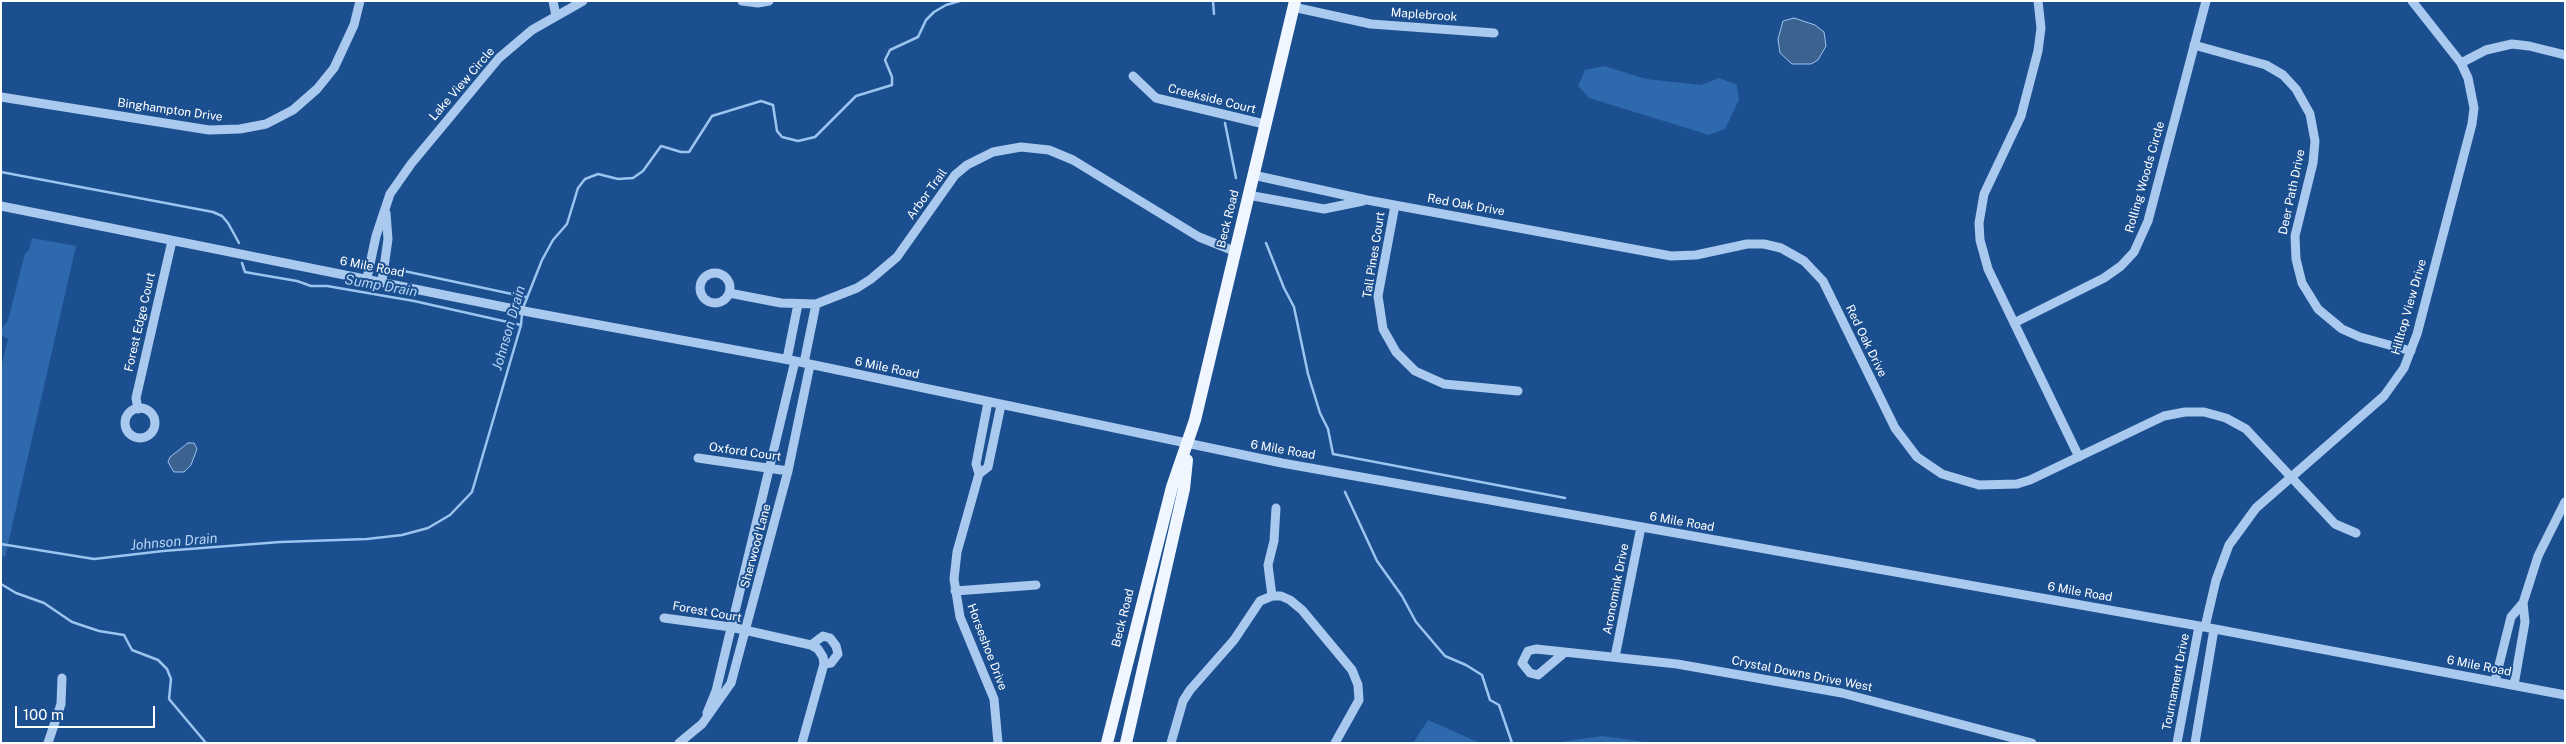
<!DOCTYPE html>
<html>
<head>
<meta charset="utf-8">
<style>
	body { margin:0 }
	#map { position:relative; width:2566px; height:744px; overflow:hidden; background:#1b4f8f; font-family:"Public Sans",sans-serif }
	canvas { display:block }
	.frame { position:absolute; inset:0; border:2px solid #fff; pointer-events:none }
	.scale { position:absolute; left:15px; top:706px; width:140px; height:22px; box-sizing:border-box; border:2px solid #fff; border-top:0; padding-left:6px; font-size:15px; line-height:18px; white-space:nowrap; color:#fff; -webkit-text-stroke:4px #1b4f8f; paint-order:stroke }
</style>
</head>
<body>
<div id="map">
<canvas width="2566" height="744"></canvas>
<div class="frame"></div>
<div class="scale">100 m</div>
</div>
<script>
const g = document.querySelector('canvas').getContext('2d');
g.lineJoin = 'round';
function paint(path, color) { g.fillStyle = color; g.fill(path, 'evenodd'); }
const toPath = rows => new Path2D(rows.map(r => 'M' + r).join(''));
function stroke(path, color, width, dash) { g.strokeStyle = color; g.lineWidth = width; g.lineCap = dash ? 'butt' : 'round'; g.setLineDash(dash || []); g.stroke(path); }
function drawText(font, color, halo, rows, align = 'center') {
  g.font = font + ' "Public Sans",sans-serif'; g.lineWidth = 4; g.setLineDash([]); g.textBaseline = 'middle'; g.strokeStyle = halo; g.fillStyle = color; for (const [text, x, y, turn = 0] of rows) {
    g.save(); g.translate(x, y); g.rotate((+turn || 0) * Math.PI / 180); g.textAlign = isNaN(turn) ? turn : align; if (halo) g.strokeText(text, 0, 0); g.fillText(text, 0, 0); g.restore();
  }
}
paint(toPath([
	[1604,66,1646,79,1701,85,1719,78,1737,85,1739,100,1725,129,1709,135,1589,98,1578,86,1585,70],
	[32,238,76,246,5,557,1,556,1,368,8,339,1,335,1,329,7,322,10,313,25,253,29,250],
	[1428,720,1480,743,1413,743],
	[1602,736,1652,743,1553,743]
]), '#2e69ad');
const water = toPath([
	[1794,18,1815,25,1824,32,1826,46,1818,60,1811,64,1792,64,1780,53,1778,39,1783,21,1794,18],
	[188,443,194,443,197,449,191,465,184,472,174,472,168,462,170,457,188,443]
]);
paint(water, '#3c6290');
stroke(water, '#9cc4f0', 1);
stroke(toPath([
	[1213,1,1214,14],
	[1225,123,1236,178],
	[1,172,213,212,222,216,228,223,239,243],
	[1266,243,1284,288,1294,307,1308,374,1320,413,1328,429,1333,454,1565,498],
	[242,263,245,272,256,274,297,281,311,286,327,286,414,301,521,325],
	[404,271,526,297],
	[523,308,542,260,553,240,567,224,578,188,585,179,598,174,618,179,633,178,643,171,661,146,681,152,689,152,712,116,761,101,773,105,777,131,782,137,798,141,815,137,856,96,892,85,892,77,885,60,890,50,918,37,926,20,934,12,946,5,960,1],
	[1345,492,1377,561,1402,596,1416,622,1445,656,1466,665,1482,675,1490,700,1499,705,1512,743],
	[1,544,94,559,163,551,280,542,367,539,402,535,428,528,450,515,472,492,521,325,522,314],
	[1,584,16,593,44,603,72,622,99,631,124,635,132,650,158,660,167,669,171,679,169,699,206,743]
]), '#9cc4f0', 2.5);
stroke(toPath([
	[553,1,556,16],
	[742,1,758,3,769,1],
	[2038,1,2041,28,2038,51,2021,116,1984,194,1979,223,1980,240,1988,269,2079,457],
	[1293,7,1371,24,1494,33],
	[2194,45,2266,65,2283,75,2296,89,2310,114,2315,141,2313,163,2295,236,2296,259,2302,283,2318,309,2342,329,2360,337,2411,351],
	[2461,63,2486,50,2512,44,2529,46,2565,55],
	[1133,76,1156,98,1264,124],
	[1,97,209,130,240,129,266,124,293,110,317,89,334,68,354,25,360,1],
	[1253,175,1367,200,1671,256,1696,255,1747,244,1764,244,1781,248,1804,261,1823,281,1895,428,1917,457,1942,474,1979,485,2017,484,2030,480,2164,416,2185,412,2204,412,2226,418,2246,429,2335,524,2356,533],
	[1248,195,1324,209,1363,201],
	[1395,205,1378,296,1383,329,1396,352,1415,371,1444,384,1518,391],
	[1,206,529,312,795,361,1282,463,2199,626,2565,695],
	'700 288a15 15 0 1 1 30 0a15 15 0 1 1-30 0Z',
	[367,278,376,236,390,194,411,164,499,58,532,30,583,1],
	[382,281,388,239,386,213],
	[729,293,781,303,816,304,857,288,871,279,897,257,955,175,967,165,993,152,1021,147,1049,150,1073,160,1199,237,1234,251],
	[2014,323,2104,278,2121,266,2134,252,2148,221,2206,1],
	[787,359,798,304],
	[804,363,816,304],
	'125 423a15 15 0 1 1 30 0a15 15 0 1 1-30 0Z',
	[138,409,136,398,172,241],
	[698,458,788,471],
	[979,474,976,464,988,402],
	[955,591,1036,585],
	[1272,596,1268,565,1274,541,1276,508],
	[664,618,731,627,811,645,818,649,823,657,824,664,802,743],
	[2205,627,2216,580,2229,545,2256,508,2384,396,2404,368,2417,334,2472,124,2474,108,2468,78,2461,63,2412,1],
	[811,645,823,636,830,638,836,646,838,654,831,663,824,664],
	[1564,653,1538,675,1530,673,1522,663,1528,651,1536,649,1677,664,1842,693,2032,743],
	[1615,657,1641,527],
	[2495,681,2511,617,2523,603,2538,556,2565,502],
	[2514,685,2525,622,2523,603],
	[707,713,716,691,795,361],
	[48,743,61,704,62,678],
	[679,743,702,724,731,683,788,471,810,365],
	[998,743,994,699,960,617,954,579,957,552,979,474,988,467,1001,405],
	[1171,743,1183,701,1190,690,1234,640,1260,601,1272,596,1281,596,1290,600,1302,610,1352,670,1358,685,1359,700,1335,743],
	[2177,743,2199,626],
	[2195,743,2214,629]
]), '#a9c9ee', 9);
stroke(toPath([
	[1107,743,1172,487,1195,420,1295,1],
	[1126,743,1184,489,1187,460]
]), '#f0f6ff', 12);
drawText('12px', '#fff', '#1b4f8f', [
	["Maplebrook",1424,15,4],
	["Lake View Circle",462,84,-49],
	["Creekside Court",1212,99,14],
	["Binghampton Drive",170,110,8],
	["Rolling Woods Circle",2145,177,-74],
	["Deer Path Drive",2292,192,-78],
	["Arbor Trail",927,194,-54],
	["Red Oak Drive",1466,205,10],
	["Beck Road",1228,219,-76],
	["Tall Pines Court",1374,255,-81],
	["6 Mile Road",372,267,11],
	["Hilltop View Drive",2409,307,-74],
	["Forest Edge Court",140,322,-77],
	["Red Oak Drive",1866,341,64],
	["6 Mile Road",887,368,12],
	["6 Mile Road",1283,450,10],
	["Oxford Court",745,452,8],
	["6 Mile Road",1682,522,10],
	["Sherwood Lane",756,546,-75],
	["Aronomink Drive",1616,589,-79],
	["6 Mile Road",2080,592,10],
	["Forest Court",707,612,10],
	["Beck Road",1123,618,-76],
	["Horseshoe Drive",987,647,69],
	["6 Mile Road",2479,666,11],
	["Crystal Downs Drive West",1802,674,11],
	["Tournament Drive",2176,682,-79]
]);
drawText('italic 14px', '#b5d3f5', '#1b4f8f', [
	["Sump Drain",381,286,10],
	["Johnson Drain",509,328,-74],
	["Johnson Drain",174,542,-5]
]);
</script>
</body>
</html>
